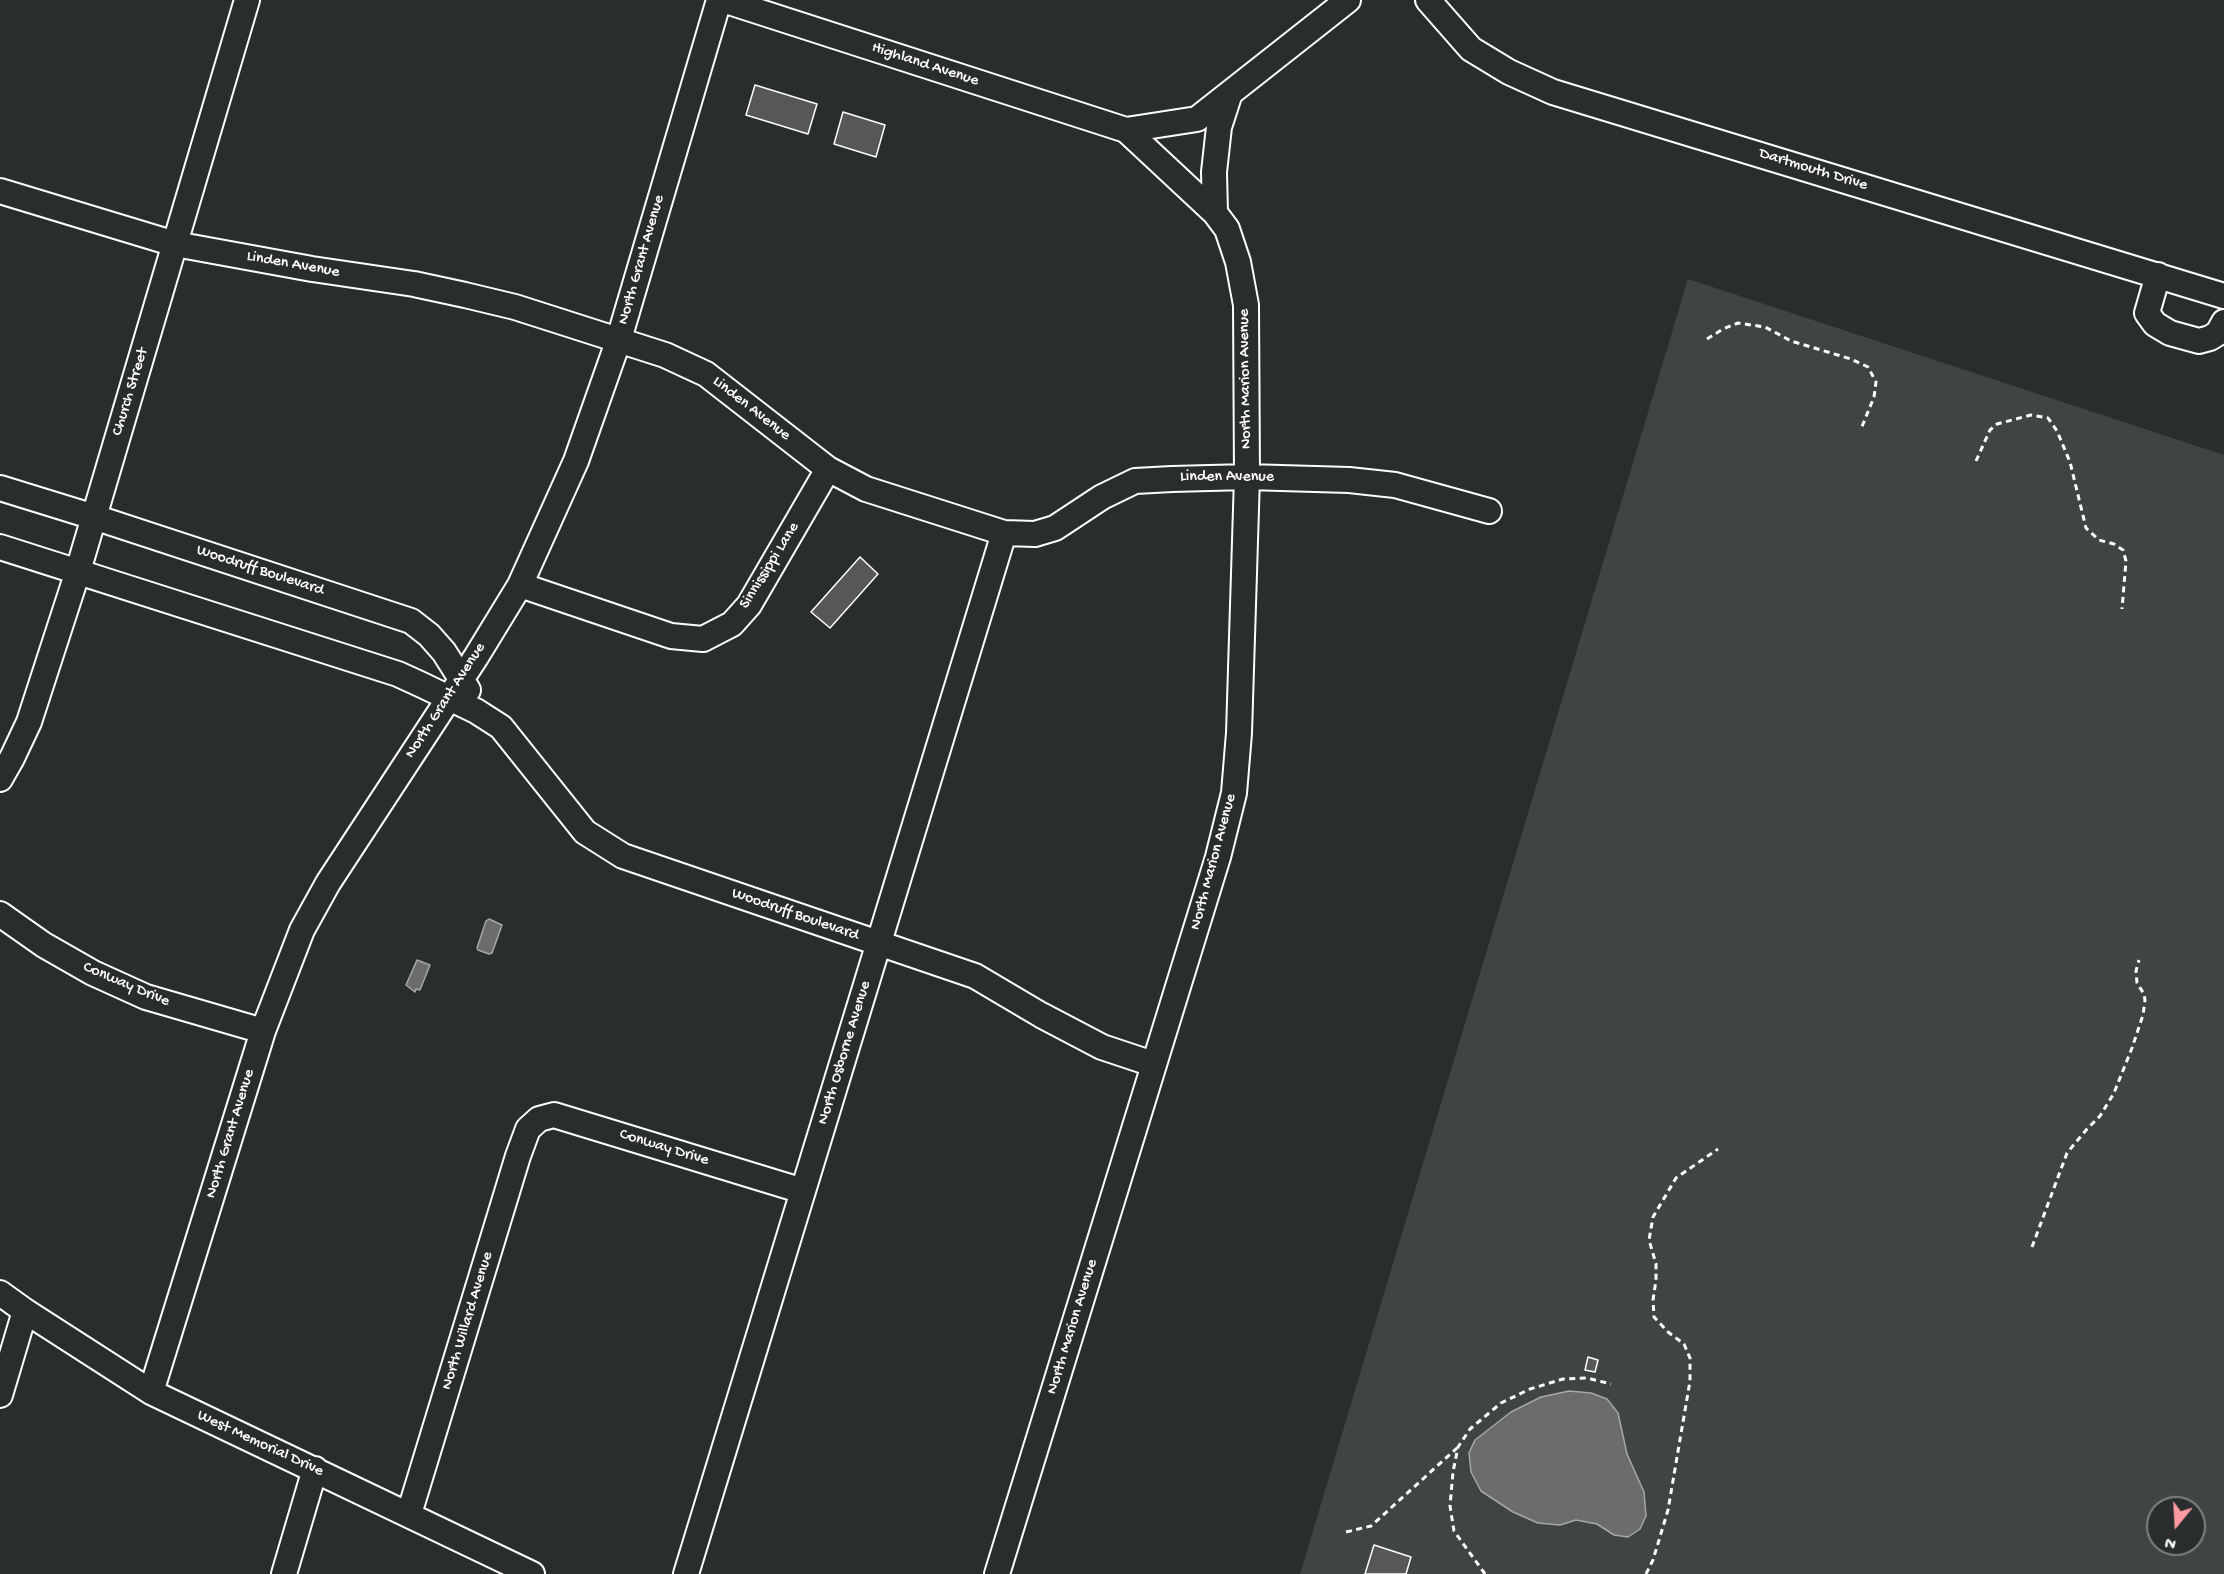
<!DOCTYPE html>
<html>
<head>
<meta charset="utf-8">
<style>
	body { margin:0 }
	#map { position:relative; width:2224px; height:1574px; overflow:hidden; background:#2a2d2e; font-family:"Gochi Hand",sans-serif }
	canvas { display:block }
	.north { position:absolute; left:2146px; top:1496px; width:60px; height:60px; box-sizing:border-box; background:#2a2d2e; border:2px solid #7f8182; border-radius:50%; rotate:198deg; font-size:16px; font-weight:700; line-height:24px; text-align:center; color:#fff }
	.north::after { content:''; display:block; margin:auto; width:21px; height:27px; background:#ff9aa2; clip-path:polygon(50% 0,100% 100%,50% 72%,0 100%) }
</style>
</head>
<body>
<div id="map">
<canvas width="2224" height="1574"></canvas>
<div class="north">N</div>
</div>
<script>
const g = document.querySelector('canvas').getContext('2d');
g.lineJoin = 'round';
function paint(path, color) { g.fillStyle = color; g.fill(path, 'evenodd'); }
const toPath = rows => new Path2D(rows.map(r => 'M' + r).join(''));
function stroke(path, color, width, dash) { g.strokeStyle = color; g.lineWidth = width; g.lineCap = dash ? 'butt' : 'round'; g.setLineDash(dash || []); g.stroke(path); }
function drawText(font, color, halo, rows, align = 'center') {
  g.font = font + ' "Gochi Hand",sans-serif'; g.lineWidth = 5; g.setLineDash([]); g.textBaseline = 'middle'; g.strokeStyle = halo; g.fillStyle = color; for (const [text, x, y, turn = 0] of rows) {
    g.save(); g.translate(x, y); g.rotate((+turn || 0) * Math.PI / 180); g.textAlign = isNaN(turn) ? turn : align; if (halo) g.strokeText(text, 0, 0); g.fillText(text, 0, 0); g.restore();
  }
}
paint(toPath([
	[1688,279,2224,455,2224,1574,1300,1574],
	[2158,1508,2194,1508,2194,1544,2158,1544]
]), '#414445');
const water = toPath([
	[489,919,502,925,492,953,489,954,478,950,477,948,486,921,489,919],
	[417,960,430,965,420,990,416,989,415,992,406,985,417,960],
	[1569,1391,1591,1393,1607,1399,1618,1413,1627,1454,1644,1492,1646,1516,1640,1529,1628,1537,1614,1535,1597,1524,1576,1520,1560,1525,1538,1523,1513,1512,1481,1491,1471,1472,1469,1453,1475,1440,1511,1412,1541,1397,1569,1391]
]);
paint(water, '#6a6c6d');
stroke(water, '#a6a7a7', 1.5);
const building = toPath([
	[755,85,817,104,808,134,746,115,755,85],
	[843,112,885,125,876,157,834,144,843,112],
	[860,557,878,574,830,628,811,612,860,557],
	[1588,1357,1598,1360,1595,1372,1585,1370,1588,1357],
	[1374,1545,1411,1557,1406,1574,1365,1574,1374,1545]
]);
paint(building, '#555758');
stroke(building, '#fff', 1.5);
const minor = toPath([
	[723,0,1126,130,1215,213,1227,229,1238,262,1246,305,1247,477,1239,733,1234,793,1218,857,997,1574],
	[1428,0,1471,49,1509,72,1553,92,2224,296],
	[1126,130,1197,119,1348,0],
	[0,191,175,244,312,269,414,284,465,295,515,307,665,355,706,374,828,469,866,489,1004,533,1035,534,1055,528,1102,497,1135,481,1172,479,1247,477,1349,480,1395,485,1489,511],
	[1215,213,1214,172,1219,127,1230,93],
	[2158,275,2147,313,2155,324,2170,333,2199,341,2210,338,2218,333,2224,322],
	[0,488,94,517,411,621,429,635,444,652,468,690],
	[0,547,398,674,422,685,476,711,501,727,585,832,623,856,975,976,1041,1015,1102,1047,1153,1064],
	[520,585,671,636,703,639,732,624,749,605,828,469],
	[0,779,12,758,29,722,78,571,247,0],
	[0,914,44,945,93,973,146,997,263,1031],
	[0,1293,25,1311,151,1392,532,1574],
	[151,1392,263,1031,302,930,328,883,476,657,520,585,576,461,619,339,719,0],
	[0,1395,25,1311],
	[409,1514,518,1156,528,1129,539,1119,554,1115,803,1191],
	[284,1574,315,1469],
	[686,1574,1004,533]
]);
stroke(minor, '#fff', 28);
stroke(toPath([
	[1707,339,1723,329,1738,323,1765,327,1791,341,1851,359,1868,367,1876,382,1874,397,1861,429],
	[1976,461,1990,430,1997,424,2031,415,2048,418,2057,431,2070,462,2086,528,2099,540,2114,544,2123,550,2126,561,2122,609],
	[2032,1247,2067,1153,2087,1129,2100,1116,2114,1093,2132,1048,2143,1015,2145,1000,2144,994,2137,983,2136,971,2139,960],
	[1346,1532,1371,1526,1457,1448],
	[1485,1574,1454,1531,1450,1506,1453,1472,1458,1447,1470,1429,1501,1403,1530,1389,1563,1379,1587,1378,1611,1384],
	[1646,1574,1653,1560,1668,1510,1690,1381,1690,1358,1684,1344,1668,1332,1654,1317,1653,1300,1656,1280,1656,1264,1649,1240,1653,1217,1676,1178,1718,1149]
]), '#fff', 3, [6, 4.5]);
stroke(minor, '#2a2d2e', 24);
drawText('16px', '#fff', '#2a2d2e', [
	["Highland Avenue",925,65,18],
	["Dartmouth Drive",1813,170,17],
	["North Grant Avenue",642,260,-74],
	["Linden Avenue",293,265,10],
	["North Marion Avenue",1246,379,-91],
	["Church Street",131,392,-73],
	["Linden Avenue",751,409,38],
	["Linden Avenue",1227,478],
	["Sinnissippi Lane",770,566,-58],
	["Woodruff Boulevard",260,571,18],
	["North Grant Avenue",446,701,-57],
	["North Marion Avenue",1214,862,-75],
	["Woodruff Boulevard",795,915,19],
	["Conway Drive",126,985,23],
	["North Osborne Avenue",845,1053,-73],
	["North Grant Avenue",231,1134,-73],
	["Conway Drive",664,1148,17],
	["North Willard Avenue",468,1321,-73],
	["North Marion Avenue",1073,1327,-73],
	["West Memorial Drive",260,1444,25]
]);
</script>
</body>
</html>
